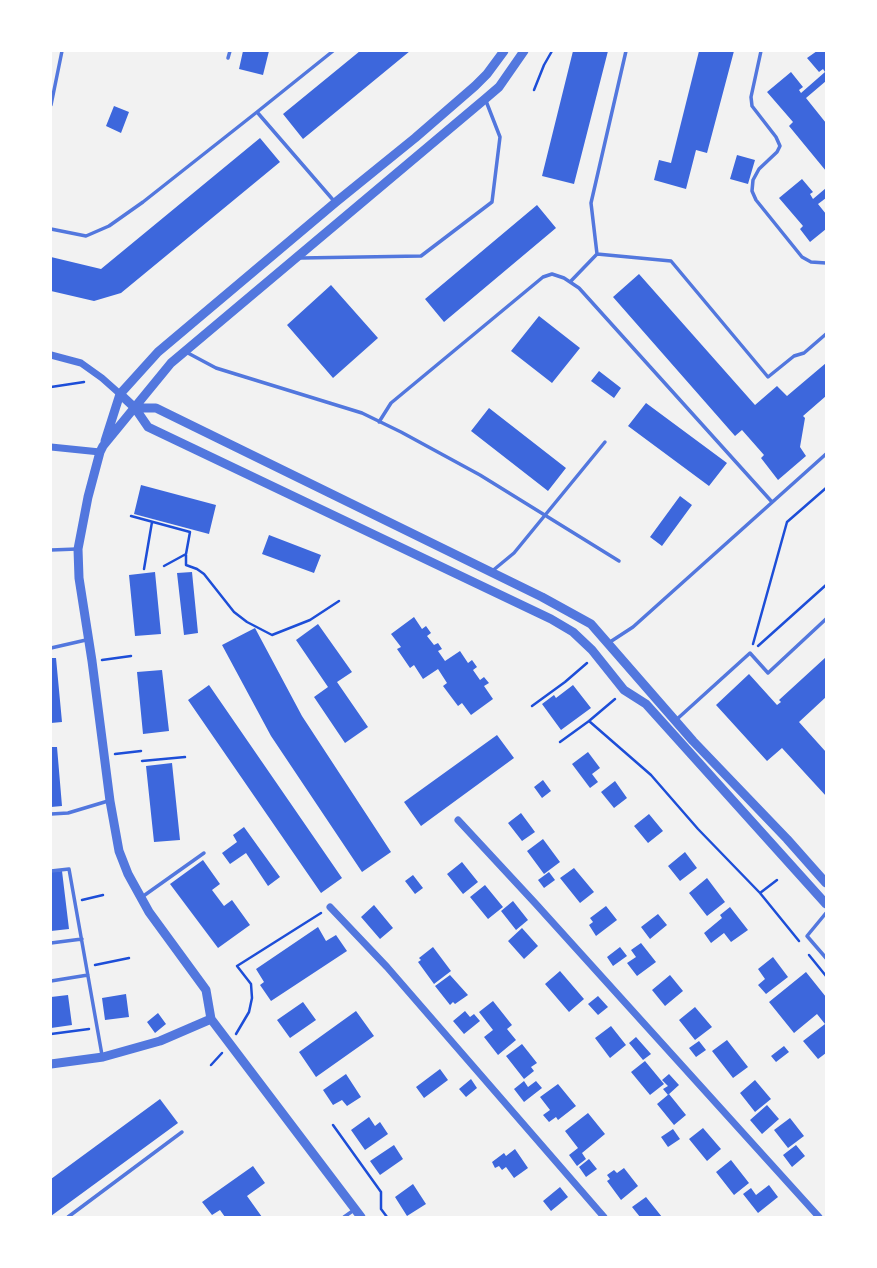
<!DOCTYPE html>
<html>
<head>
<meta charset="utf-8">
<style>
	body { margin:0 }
	#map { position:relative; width:877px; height:1268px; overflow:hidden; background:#f2f2f2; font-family:Arial,sans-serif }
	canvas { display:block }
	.frame { position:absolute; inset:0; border:52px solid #fff; pointer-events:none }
</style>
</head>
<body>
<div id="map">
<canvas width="877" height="1268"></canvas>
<div class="frame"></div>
</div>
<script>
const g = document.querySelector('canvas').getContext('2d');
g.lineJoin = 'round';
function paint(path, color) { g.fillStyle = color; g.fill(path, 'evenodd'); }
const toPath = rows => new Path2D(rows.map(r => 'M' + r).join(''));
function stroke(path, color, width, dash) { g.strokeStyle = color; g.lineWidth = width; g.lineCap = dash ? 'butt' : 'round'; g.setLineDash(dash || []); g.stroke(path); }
paint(toPath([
	[243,51,269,51,263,75,239,69],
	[360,51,410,51,303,139,283,114],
	[573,51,608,51,574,184,542,176],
	[699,51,734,51,707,153,696,150,686,189,654,180,659,160,671,163],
	[817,51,826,51,826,81,806,98,826,123,826,171,789,126,793,122,767,92,791,72,803,87,799,90,801,93,825,72,823,69,819,72,807,58],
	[114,106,129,112,121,133,106,126],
	[260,138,280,162,121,293,94,301,51,291,51,257,101,269],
	[737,155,755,160,748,184,730,179],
	[802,179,813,192,810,194,813,199,826,188,826,198,818,204,826,214,826,229,810,242,800,229,803,226,779,198],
	[537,205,556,228,444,322,425,299],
	[639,274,755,405,777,386,787,396,826,363,826,396,803,416,805,418,800,447,806,456,778,480,761,458,764,455,742,430,735,436,613,297],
	[331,285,378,338,333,378,287,325],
	[539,316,580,348,552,383,511,351],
	[599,371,621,388,614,398,591,381],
	[646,403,727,463,709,486,628,426],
	[489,408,566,468,548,491,471,431],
	[141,485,216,505,209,534,134,514],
	[680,496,692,505,662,546,650,537],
	[269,535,321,555,314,573,262,554],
	[155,572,161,634,135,636,129,575],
	[192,572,198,633,184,635,177,573],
	[414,617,422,629,426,626,431,633,427,636,434,645,438,643,442,649,438,651,445,661,460,651,468,663,472,660,477,667,473,670,480,680,484,677,489,683,484,686,493,699,471,715,462,703,458,706,443,686,447,683,438,669,423,679,414,665,410,668,397,649,401,647,391,634],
	[318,624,352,672,337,682,368,727,345,743,314,697,328,687,296,640],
	[255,628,302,716,391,852,362,872,271,736,222,645],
	[826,657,826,697,799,722,826,752,826,796,782,748,767,761,716,705,749,674,777,705,781,702,779,700],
	[51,658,56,658,62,722,51,723],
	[162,670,169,731,143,734,137,672],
	[209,685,342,878,321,893,188,700],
	[573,685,591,708,561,730,542,704,554,695,556,698],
	[497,735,514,758,421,826,404,802],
	[51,747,57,747,62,806,51,807],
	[588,752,600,768,592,774,598,782,590,788,572,764],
	[172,763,180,840,154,842,146,766],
	[543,780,551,791,542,798,534,787],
	[615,781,627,798,614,808,601,792],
	[521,813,535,832,522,841,508,823],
	[649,814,663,831,648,843,634,826],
	[244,827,280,877,268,886,246,853,230,864,222,853,237,842,233,835],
	[543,839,560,862,544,874,527,851],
	[685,852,697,868,680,881,668,866],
	[203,860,220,884,212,890,224,906,232,900,250,925,218,948,170,884],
	[462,862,478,882,463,894,447,874],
	[574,868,594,892,580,903,560,878],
	[62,871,69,929,51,931,51,872],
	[549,872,555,880,544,888,538,880],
	[413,875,423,888,415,894,405,881],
	[707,878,725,902,707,916,689,893],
	[485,885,503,907,488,919,470,897],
	[513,901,528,920,516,930,501,911],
	[374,905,393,928,380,939,361,917],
	[606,906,617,920,596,936,589,925,593,922,590,918],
	[730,907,748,930,731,942,724,933,711,943,704,933,722,918,720,915],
	[658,914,667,925,650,939,641,927],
	[318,927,326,941,336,935,347,951,271,1001,260,985,264,982,256,969],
	[522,928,538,946,524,959,508,941],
	[641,943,656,962,637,976,627,963,636,957,631,950],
	[433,947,451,971,434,984,418,962,421,960,419,958],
	[620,947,627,956,613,966,607,957],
	[773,957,788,977,766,994,758,985,765,979,758,969],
	[560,971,584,999,569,1012,545,984],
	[806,972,826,997,826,1053,818,1059,803,1041,825,1024,817,1014,794,1033,769,1002],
	[450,975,468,995,455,1004,453,1002,450,1005,435,986],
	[670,975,683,991,665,1006,652,990],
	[126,994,129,1017,105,1020,102,998],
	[68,995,72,1025,51,1028,51,997],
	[598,996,608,1007,598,1015,588,1004],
	[493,1001,512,1025,507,1029,516,1040,498,1055,484,1037,493,1030,479,1012],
	[303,1002,316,1020,290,1038,277,1020],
	[695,1007,712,1027,695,1040,679,1020],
	[356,1011,374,1036,316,1077,299,1052],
	[465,1011,470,1017,474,1014,480,1021,464,1034,453,1021],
	[158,1013,166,1024,155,1033,147,1022],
	[611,1026,626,1045,610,1058,595,1038],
	[636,1037,651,1054,643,1060,629,1043],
	[727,1040,748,1067,733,1078,712,1051],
	[699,1041,706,1050,696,1057,689,1048],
	[522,1044,537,1063,531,1067,534,1071,524,1079,506,1056],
	[784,1046,789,1052,776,1062,771,1056],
	[645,1061,664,1084,650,1095,631,1072],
	[440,1069,448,1080,424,1098,416,1087],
	[346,1074,361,1097,347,1106,342,1100,333,1105,323,1090],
	[669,1074,679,1085,668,1095,663,1089,668,1086,662,1080],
	[471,1079,477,1088,466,1097,459,1089],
	[755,1080,771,1099,755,1112,740,1093],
	[524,1081,528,1087,536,1081,542,1088,524,1102,514,1089],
	[558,1084,576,1106,558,1120,556,1117,549,1122,543,1115,550,1110,540,1097],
	[669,1094,686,1115,674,1125,657,1104],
	[160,1099,178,1123,51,1216,51,1179],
	[767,1105,779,1119,762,1134,750,1120],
	[588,1113,605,1134,582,1153,586,1159,577,1166,569,1155,578,1148,565,1131],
	[369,1117,375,1126,380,1122,388,1134,365,1150,351,1130],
	[790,1118,804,1136,788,1148,774,1130],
	[703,1128,721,1149,707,1161,689,1139],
	[673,1129,680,1139,668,1147,661,1137],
	[394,1145,403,1159,380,1175,370,1161],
	[796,1145,805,1156,792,1167,783,1155],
	[515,1149,528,1168,514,1178,506,1167,502,1170,499,1166,495,1168,492,1162,504,1153,506,1156],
	[589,1159,597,1169,586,1177,579,1167],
	[731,1160,749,1183,734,1195,716,1172],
	[253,1166,265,1183,247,1196,262,1217,225,1217,220,1210,212,1215,202,1202],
	[624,1168,638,1186,621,1200,607,1181,610,1179,607,1175,614,1170,617,1173],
	[413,1184,426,1204,407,1216,395,1197],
	[769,1185,778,1197,758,1213,743,1194,751,1188,756,1195],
	[560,1187,568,1197,551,1211,543,1201],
	[646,1197,662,1217,640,1217,632,1207]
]), '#3d67dc');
stroke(toPath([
	[534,90,544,65,552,51],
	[51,387,84,382],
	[131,516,190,532,186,554,186,565,197,569,204,574,234,612,247,622,272,635,310,620,339,601],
	[164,566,186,554],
	[144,569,152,522],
	[753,644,787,522,826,488],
	[758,646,826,585],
	[102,660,131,656],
	[532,706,565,682,587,663],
	[589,721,651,775,698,829,760,893,799,941],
	[560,742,589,721,615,699],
	[115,754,141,751],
	[142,761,185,757],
	[760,893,777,880],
	[82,900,103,895],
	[809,955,826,976],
	[95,965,129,958],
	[51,1034,89,1029],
	[236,1034,249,1012,252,998,251,984,237,966,321,913],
	[211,1065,222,1053],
	[333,1125,381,1192,381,1209,387,1217]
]), '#1d4ed8', 2.5);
stroke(toPath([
	[626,51,591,203,597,254,671,261,768,377,794,356,804,353,826,334],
	[761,51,751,97,752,106,776,137,780,146,777,152,759,169,753,180,752,191,756,200,802,257,811,262,826,263],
	[228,58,230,51],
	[51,105,62,51],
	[257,112,333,51],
	[51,229,86,236,109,226,143,202,257,112,334,201],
	[301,258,421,256,492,202,500,137,486,101],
	[570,282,597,254],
	[186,352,216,368,362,413,401,432,480,475,619,561],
	[379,422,391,403,543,277,552,274,564,278,579,288,772,502],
	[51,550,77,549],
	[491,572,514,553,605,442],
	[610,642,633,627,826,454],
	[51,648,86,640],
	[676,720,750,653,768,673,826,619],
	[51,814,68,813,108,801],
	[51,871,69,869,102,1055],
	[142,897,204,853],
	[826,913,807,936,826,958],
	[51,943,82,939],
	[51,981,88,975],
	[68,1217,182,1132],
	[344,1217,354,1210]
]), '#5277de', 3.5);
stroke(toPath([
	[51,355,81,363,102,378,120,394],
	[51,447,100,452],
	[458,820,535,903,819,1217],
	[330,907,387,967,604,1217]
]), '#5277de', 7);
stroke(toPath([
	[120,394,135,408,148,427,551,619,573,632,592,650,624,690,646,704,826,904],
	[135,408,156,408,542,597,591,624,693,741,787,839,826,883],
	[105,441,120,394,158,352,336,202,415,138,475,86,487,74,504,51],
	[51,1064,103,1057,160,1041,211,1019],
	[361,1217,211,1019,206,990,149,912,128,874,119,851,110,801,92,661,79,578,78,549,88,497,100,452,103,446,171,363,485,99,499,87,524,51]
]), '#5277de', 9);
</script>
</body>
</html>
